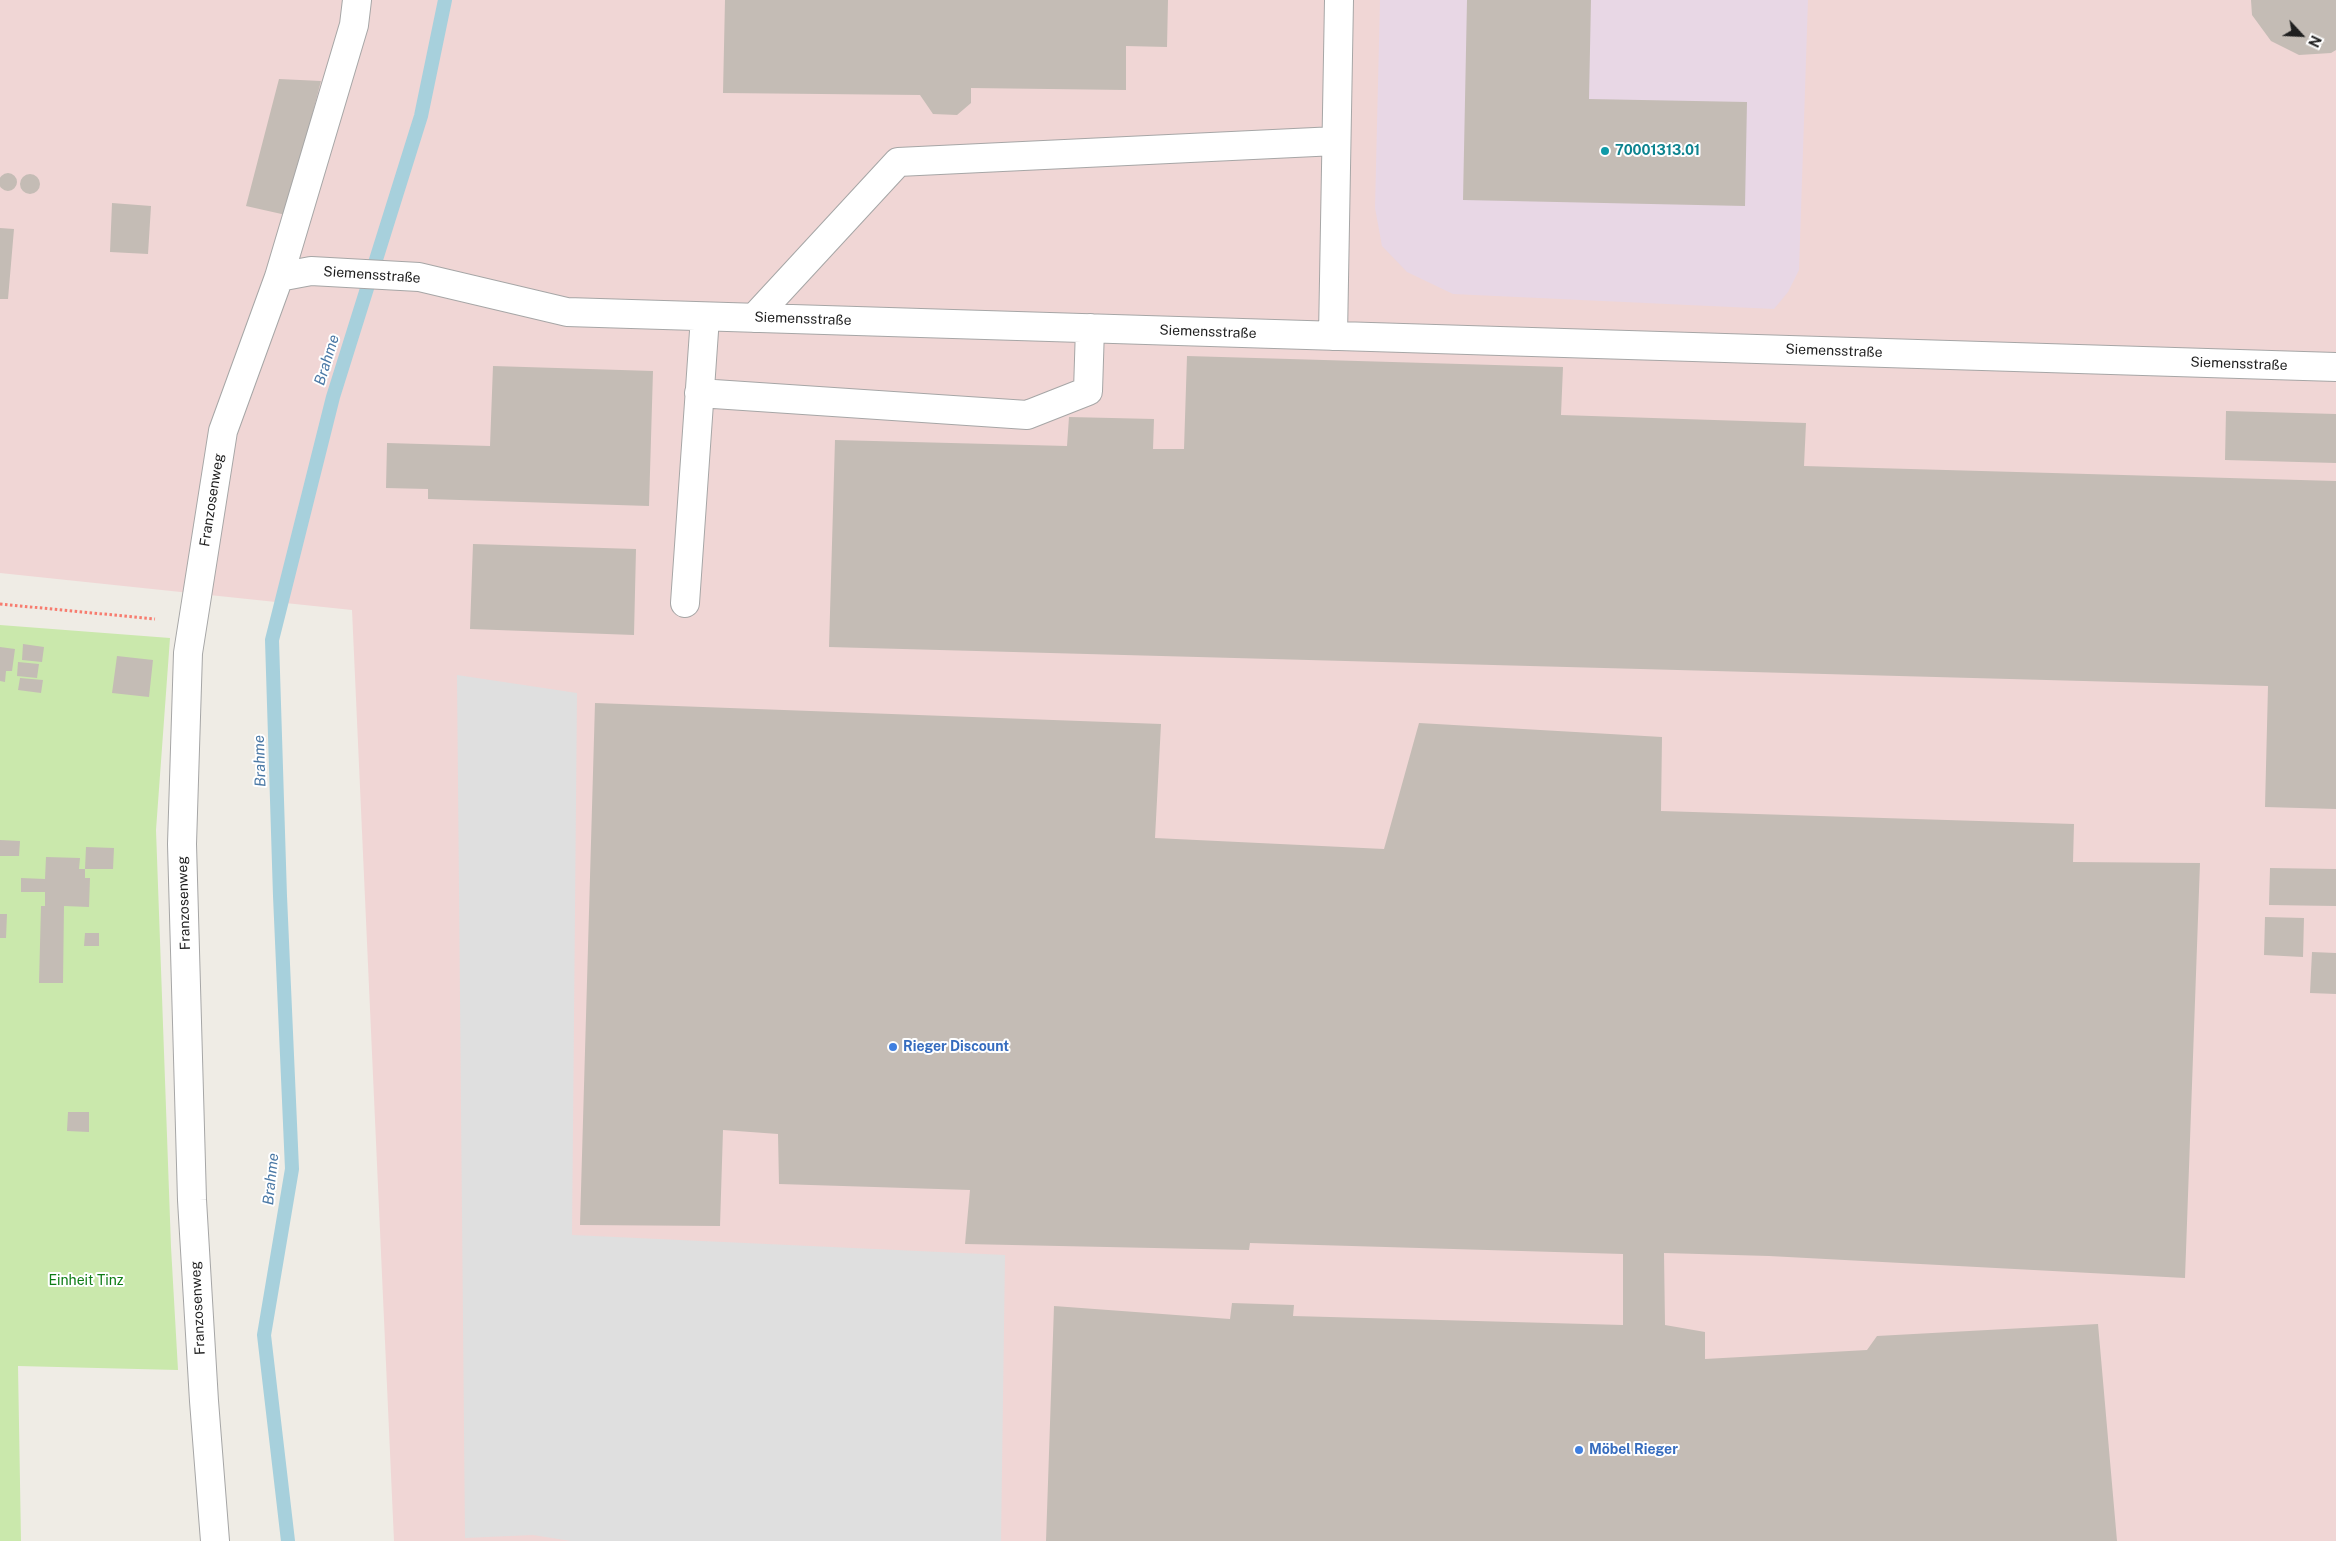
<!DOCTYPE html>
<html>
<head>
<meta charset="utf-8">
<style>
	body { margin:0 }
	#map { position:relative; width:2336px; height:1541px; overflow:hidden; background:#efece5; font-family:"Public Sans",sans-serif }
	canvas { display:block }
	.north { position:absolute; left:2276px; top:10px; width:50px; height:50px; -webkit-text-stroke:4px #fff; paint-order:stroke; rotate:115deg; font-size:14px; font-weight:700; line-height:20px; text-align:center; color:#1f1f1f }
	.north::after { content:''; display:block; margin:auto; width:18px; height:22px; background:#1f1f1f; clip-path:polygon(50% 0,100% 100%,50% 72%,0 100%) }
</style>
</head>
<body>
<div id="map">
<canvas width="2336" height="1541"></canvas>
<div class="north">N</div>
</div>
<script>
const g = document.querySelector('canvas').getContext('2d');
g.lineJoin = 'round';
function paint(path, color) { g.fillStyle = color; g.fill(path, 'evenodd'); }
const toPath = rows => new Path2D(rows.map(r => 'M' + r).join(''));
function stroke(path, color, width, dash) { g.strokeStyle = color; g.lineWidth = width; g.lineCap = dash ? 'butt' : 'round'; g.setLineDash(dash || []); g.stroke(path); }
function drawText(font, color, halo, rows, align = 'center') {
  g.font = font + ' "Public Sans",sans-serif'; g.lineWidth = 4; g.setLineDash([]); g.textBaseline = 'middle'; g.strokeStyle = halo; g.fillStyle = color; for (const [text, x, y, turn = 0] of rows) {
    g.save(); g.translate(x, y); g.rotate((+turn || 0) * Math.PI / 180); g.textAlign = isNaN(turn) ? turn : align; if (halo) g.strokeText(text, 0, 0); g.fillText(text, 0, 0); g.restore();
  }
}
paint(toPath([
	[0,0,2336,0,2336,1541,394,1541,352,610,0,573]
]), '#f0d6d5');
paint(toPath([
	[1380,0,1808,0,1799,270,1788,292,1774,309,1453,294,1407,272,1382,246,1375,208]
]), '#e8d7e5');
paint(toPath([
	[0,625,170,638,156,830,171,1247,178,1370,18,1366,21,1541,0,1541]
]), '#cae8ac');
paint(toPath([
	[457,675,577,693,572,1235,1005,1255,1001,1541,571,1541,533,1535,465,1538]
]), '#dfdfdf');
stroke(toPath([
	[288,1541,264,1335,292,1169,280,896,272,640,333,397,421,116,445,0]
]), '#a7d0dc', 14);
paint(toPath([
	[725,0,1168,0,1167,47,1126,46,1126,90,971,88,971,103,957,115,933,114,920,95,723,93],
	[1467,0,1591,0,1589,99,1747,102,1745,206,1463,200],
	[2251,0,2336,0,2336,50,2331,53,2299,55,2271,41,2252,15],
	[279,79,321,81,286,215,246,206],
	'-1 182a9 9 0 1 1 18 0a9 9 0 1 1-18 0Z',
	'20 184a10 10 0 1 1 20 0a10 10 0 1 1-20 0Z',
	[112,203,151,206,148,254,110,252],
	[0,228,14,229,8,299,0,299],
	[1187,356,1563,367,1561,415,1806,423,1804,466,2336,481,2336,809,2265,807,2268,686,829,647,835,440,1067,446,1069,417,1154,419,1153,449,1184,449],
	[493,366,653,371,649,506,428,499,428,489,386,488,387,443,490,446],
	[2226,411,2336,414,2336,463,2225,460],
	[473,544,636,549,634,635,470,629],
	[23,644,44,647,42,662,22,660],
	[0,647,15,649,12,671,6,671,5,682,0,681],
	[117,656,153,660,149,697,112,693],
	[18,662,39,664,37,678,17,676],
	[20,678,43,680,41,693,18,690],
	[595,703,1161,724,1155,838,1384,849,1419,723,1662,737,1661,811,2074,824,2073,862,2200,863,2185,1278,1769,1256,1664,1253,1665,1325,1705,1332,1705,1359,1867,1350,1877,1336,2098,1324,2117,1541,1046,1541,1054,1306,1230,1319,1232,1303,1294,1305,1293,1316,1623,1325,1623,1254,1250,1243,1249,1250,965,1244,970,1190,779,1184,778,1134,723,1130,720,1226,580,1225],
	[0,840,20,841,19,856,0,856],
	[86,847,114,848,113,869,85,869,85,878,90,878,89,907,64,906,63,983,39,983,41,906,45,906,45,892,21,892,21,878,45,879,46,857,80,858,79,869,85,869],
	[2270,868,2336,869,2336,906,2269,905],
	[0,914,7,914,6,938,0,938],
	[2265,917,2304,918,2303,957,2264,955],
	[85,933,99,933,99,946,84,946],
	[2312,952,2336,953,2336,994,2310,993],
	[68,1112,89,1112,89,1132,67,1131]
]), '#c4bcb5');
const minor = toPath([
	[279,277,311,271,419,277,567,312,2336,367],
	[754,318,898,162,1336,141],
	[1333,336,1339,0],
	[699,393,1027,415,1088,391,1090,328],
	[685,603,705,317],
	[215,1541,204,1401,192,1200,182,844,188,653,223,431,279,277,354,25,357,0]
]);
stroke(minor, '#a6a6a6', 30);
stroke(toPath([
	[0,604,155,619]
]), '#f77c6f', 3, [2.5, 2.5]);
stroke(minor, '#fff', 28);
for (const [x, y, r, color] of [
	[1605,151,5,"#0f9aa8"],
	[893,1047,5,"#3f7fe0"],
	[1579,1450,5,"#3f7fe0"]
]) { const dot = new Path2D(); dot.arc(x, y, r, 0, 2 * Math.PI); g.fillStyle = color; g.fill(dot); stroke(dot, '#fff', 2); }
drawText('bold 14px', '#0d838f', '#fff', [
	["70001313.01",1615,151]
], 'left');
drawText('14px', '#1f1f1f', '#fff', [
	["Siemensstraße",372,275,4],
	["Siemensstraße",803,319,2],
	["Siemensstraße",1208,332,2],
	["Siemensstraße",1834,351,2],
	["Siemensstraße",2239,364,2],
	["Franzosenweg",212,500,-81],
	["Franzosenweg",184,903,-92],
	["Franzosenweg",198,1308,-93]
]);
drawText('bold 14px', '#366cbe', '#fff', [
	["Rieger Discount",903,1047],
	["Möbel Rieger",1589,1450]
], 'left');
drawText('14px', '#0e7c16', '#fff', [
	["Einheit Tinz",86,1281]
]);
drawText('italic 15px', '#4a78a5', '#fff', [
	["Brahme",327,360,-73],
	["Brahme",260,761,-92],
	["Brahme",271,1179,-84]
]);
</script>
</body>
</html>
